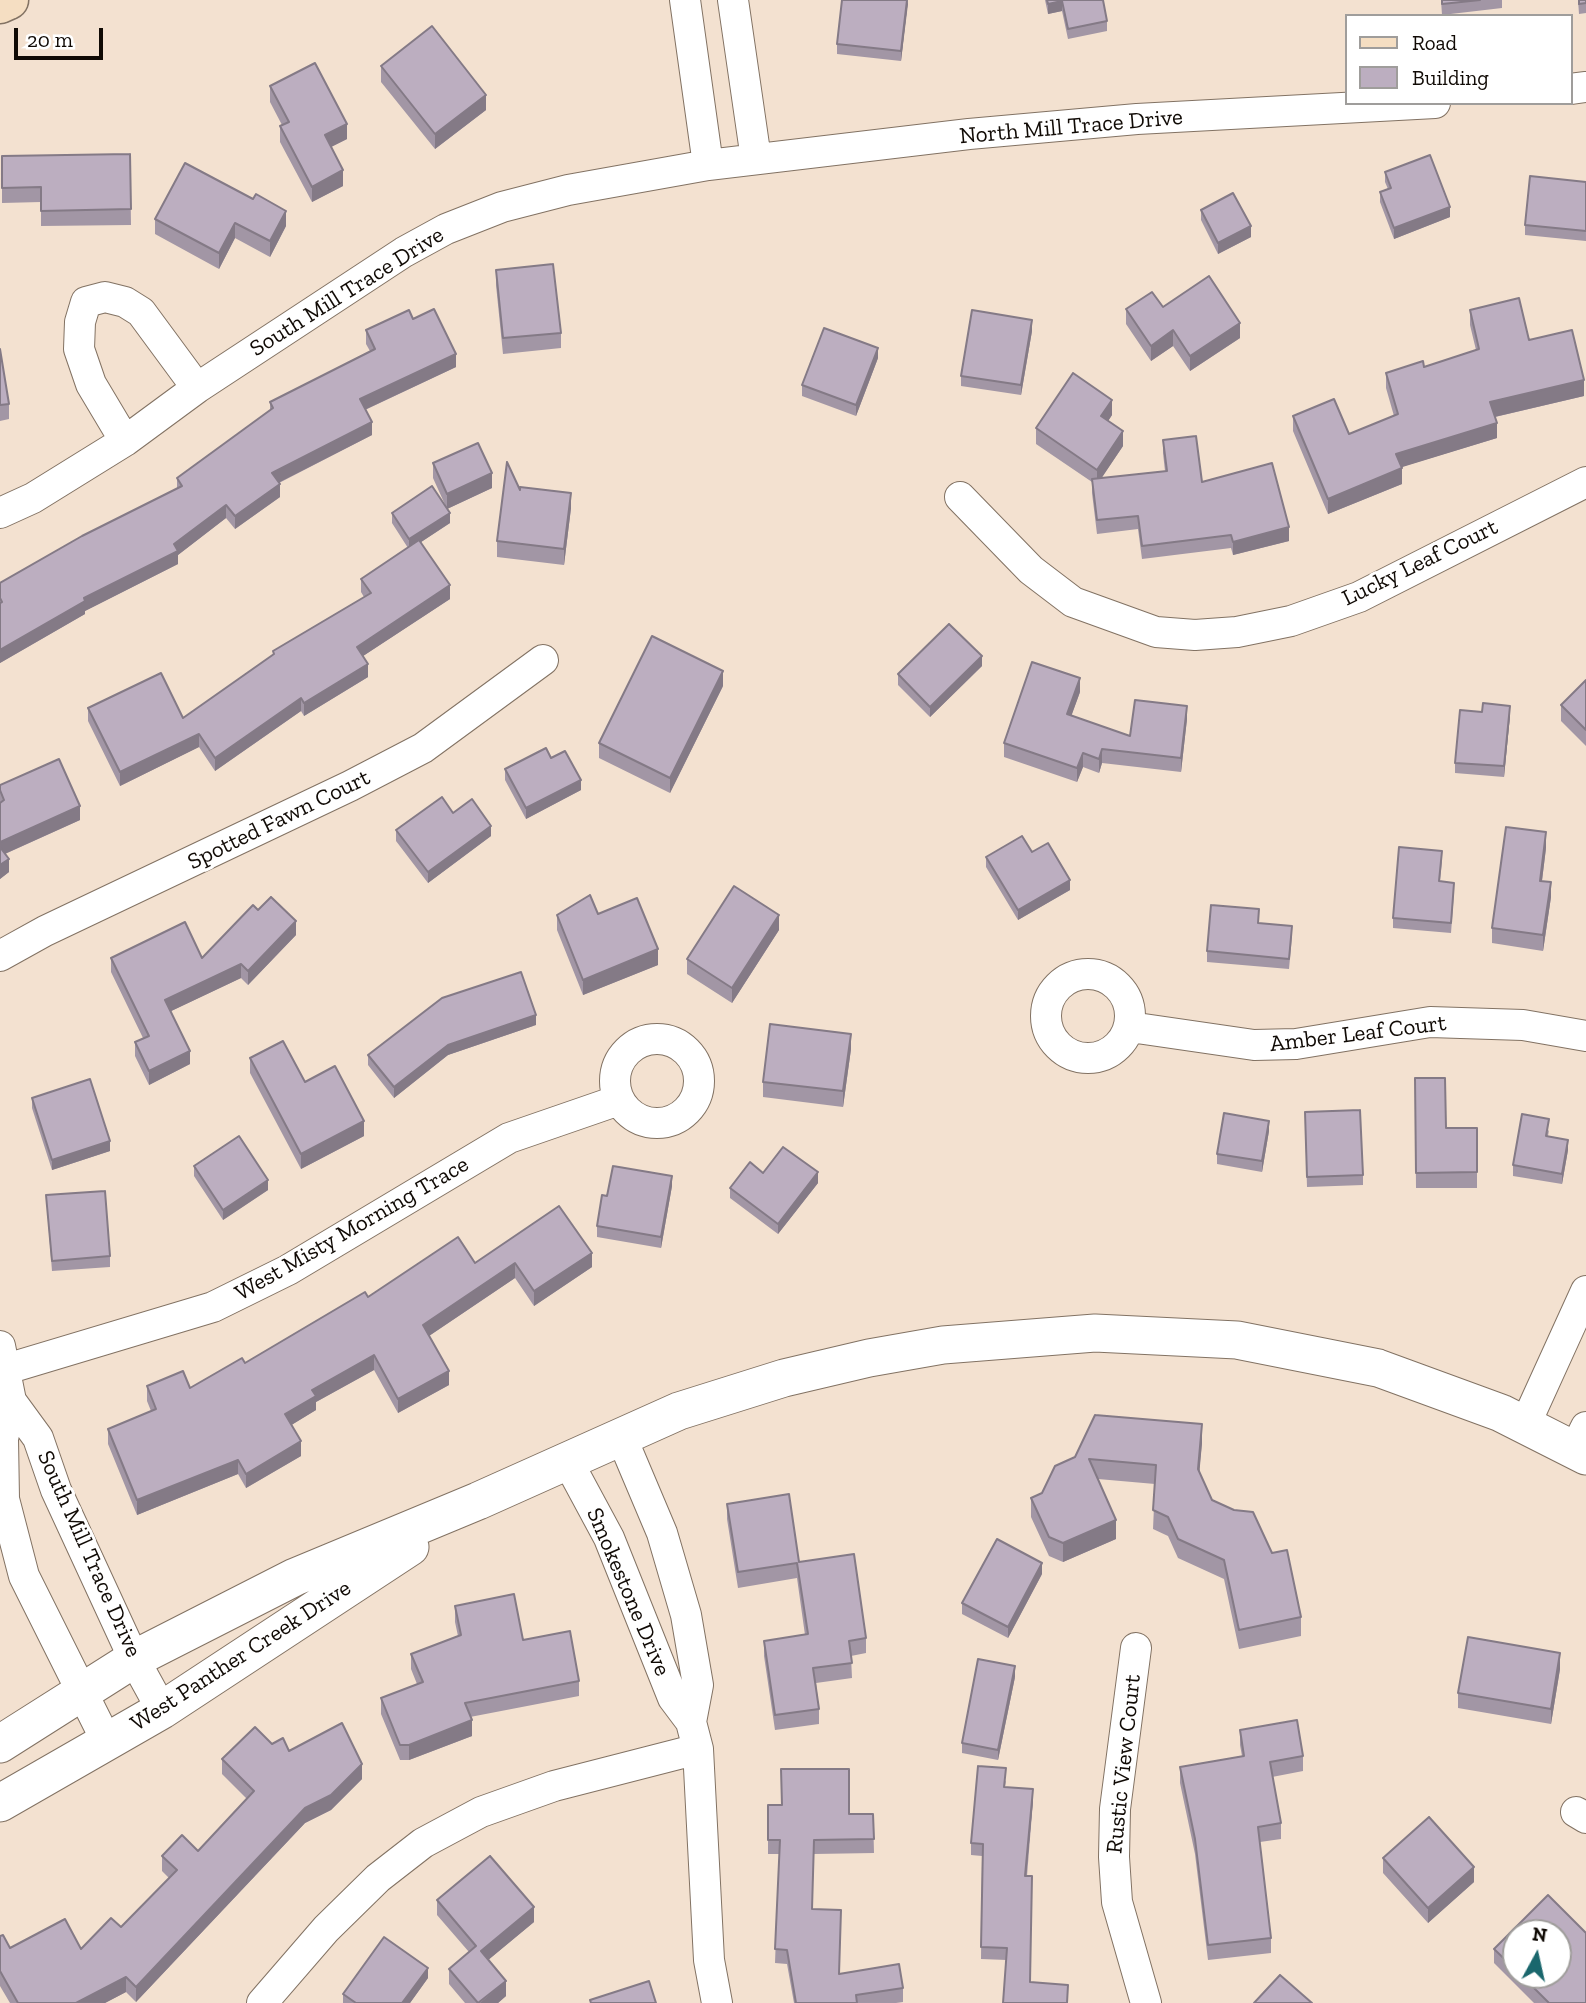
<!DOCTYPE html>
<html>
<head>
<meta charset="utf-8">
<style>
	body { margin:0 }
	#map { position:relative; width:1586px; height:2003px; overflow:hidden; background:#f3e1d0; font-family:"Zilla Slab",serif }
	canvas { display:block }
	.legend { position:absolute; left:1345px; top:14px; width:228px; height:91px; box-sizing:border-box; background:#fff; border:2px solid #9f9d9b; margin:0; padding:9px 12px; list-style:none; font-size:21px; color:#100a05 }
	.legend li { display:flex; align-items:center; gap:14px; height:35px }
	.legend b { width:35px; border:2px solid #9f9d9b }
	.north { position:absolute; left:1502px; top:1919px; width:70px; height:70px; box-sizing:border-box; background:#fff; border:2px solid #9f9d9b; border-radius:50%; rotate:8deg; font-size:19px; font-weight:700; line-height:28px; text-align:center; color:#100a05 }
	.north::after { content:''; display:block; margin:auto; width:24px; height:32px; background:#1a676d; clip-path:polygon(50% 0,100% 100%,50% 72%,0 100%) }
	.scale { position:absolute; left:14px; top:28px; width:89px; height:32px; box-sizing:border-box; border:4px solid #100a05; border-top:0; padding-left:9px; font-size:21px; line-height:24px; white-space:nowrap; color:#100a05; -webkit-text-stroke:5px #fff; paint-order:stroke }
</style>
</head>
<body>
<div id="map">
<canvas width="1586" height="2003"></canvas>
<ul class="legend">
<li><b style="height:9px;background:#f5dec2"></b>Road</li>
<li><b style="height:19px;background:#bcaec0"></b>Building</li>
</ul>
<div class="north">N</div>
<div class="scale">20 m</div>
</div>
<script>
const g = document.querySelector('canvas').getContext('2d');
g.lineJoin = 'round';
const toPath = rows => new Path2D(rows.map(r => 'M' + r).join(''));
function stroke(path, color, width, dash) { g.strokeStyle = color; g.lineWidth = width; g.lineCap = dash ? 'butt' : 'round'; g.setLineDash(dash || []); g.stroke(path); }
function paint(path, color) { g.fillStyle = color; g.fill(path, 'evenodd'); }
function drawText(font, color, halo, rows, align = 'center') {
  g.font = font + ' "Zilla Slab",serif'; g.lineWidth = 6; g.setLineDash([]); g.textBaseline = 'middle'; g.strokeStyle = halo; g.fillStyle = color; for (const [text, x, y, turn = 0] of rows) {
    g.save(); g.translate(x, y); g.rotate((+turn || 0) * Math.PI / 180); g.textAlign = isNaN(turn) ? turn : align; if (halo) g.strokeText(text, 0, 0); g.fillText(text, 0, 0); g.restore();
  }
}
const minor = toPath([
	[685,0,708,165],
	[733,0,756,159],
	[1570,89,1586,87],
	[125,441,91,384,79,349,80,322,86,302,105,297,125,302,141,312,197,388],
	[960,497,1031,570,1073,602,1156,632,1195,635,1237,632,1291,621,1359,597,1586,482],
	[0,513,33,498,125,441,197,388,404,252,446,229,502,207,568,190,708,165,969,134,1137,119,1435,103],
	[0,956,45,931,350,786,423,748,543,660],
	'1046 1016a42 42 0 1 1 84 0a42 42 0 1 1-84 0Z',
	[1130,1027,1254,1045,1296,1044,1430,1022,1523,1025,1586,1036],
	'615 1081a42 42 0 1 1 84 0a42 42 0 1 1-84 0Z',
	[0,1346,11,1401,3,1439,4,1499,24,1576,107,1742],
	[0,1371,213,1307,288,1270,509,1138,619,1100],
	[11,1401,38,1438,56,1490,134,1659,162,1710],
	[1525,1425,1586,1291],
	[621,1436,662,1533,686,1615,698,1685,691,1722],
	[1575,1449,1586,1427],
	[567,1460,609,1538,673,1698,691,1722,698,1749,709,1960,717,2003],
	[1136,1648,1115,1809,1114,1857,1117,1902,1146,2003],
	[1576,1812,1586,1818],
	[262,2003,326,1929,378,1878,423,1843,481,1812,554,1786,698,1749]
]);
const tertiary = toPath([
	[0,1744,134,1659,295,1577,478,1501,679,1411,784,1378,869,1358,943,1345,1095,1333,1237,1340,1378,1368,1501,1413,1586,1456],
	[0,1803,162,1710,410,1547]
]);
const secondary = toPath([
	[0,4,9,0]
]);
stroke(minor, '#827263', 32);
stroke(tertiary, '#827263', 39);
stroke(secondary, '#827263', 41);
stroke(minor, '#fff', 30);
stroke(tertiary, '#fff', 37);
stroke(secondary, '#f5dec2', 38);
paint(toPath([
	[908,0,901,61,837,54,837,44],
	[1045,0,1103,0,1107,21,1107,31,1068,39,1062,11,1048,14],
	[1441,0,1502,0,1502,8,1442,15],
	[1578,0,1586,0,1586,13,1579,14],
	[381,66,486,110,435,149,381,82],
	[270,86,347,139,331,147,343,186,312,202,280,142,280,126,282,125,270,102],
	[130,154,131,225,41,226,41,202,2,203,2,156],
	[185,163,286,226,270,257,235,238,219,269,155,234,155,219],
	[1385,172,1450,217,1394,239,1380,202,1380,192,1388,189,1385,182],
	[1586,182,1586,241,1525,235,1525,225],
	[1201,210,1251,237,1218,254,1201,220],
	[496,270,561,333,561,348,503,354,496,285],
	[1163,307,1240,338,1190,371,1173,346,1151,361,1126,324,1126,309],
	[1470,310,1529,340,1584,396,1495,417,1497,438,1401,467,1402,484,1328,514,1293,431,1293,416,1349,434,1394,416,1386,388,1386,373,1424,367,1476,350,1470,325],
	[413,319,456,367,365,410,372,435,279,483,280,497,235,529,226,518,178,555,178,564,85,611,85,614,0,663,0,583,177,489,177,478,270,410,270,402,370,351,366,344,366,330],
	[1032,331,1021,395,961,386,961,376],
	[0,349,9,404,9,419,0,421],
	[878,358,856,416,802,396,802,385],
	[1112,415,1108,421,1123,446,1101,478,1165,471,1163,453,1163,440,1202,482,1289,541,1233,555,1231,548,1142,559,1138,529,1097,534,1092,493,1092,482,1036,444,1036,428],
	[433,463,492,488,447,509,433,478],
	[520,489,571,508,564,565,497,557,497,541],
	[392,513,450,523,421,542,450,599,363,656,368,677,304,716,301,711,215,771,199,747,120,786,88,721,88,708,183,718,273,655,273,651,364,597,361,592,361,579,408,548,392,523],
	[982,666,930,717,898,685,898,674],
	[1586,680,1586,746,1561,721,1561,705],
	[723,686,670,793,599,758,599,743],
	[1080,692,1071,716,1130,736,1187,719,1181,772,1102,763,1099,773,1083,767,1077,782,1004,757,1004,743],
	[1510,716,1504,777,1455,773,1455,763],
	[551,758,581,790,526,819,505,780,505,769],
	[0,785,80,820,5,854,9,872,0,879],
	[453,813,491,836,428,883,396,841,396,830],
	[1546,848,1542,881,1551,897,1543,951,1492,943,1492,928],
	[1032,852,1070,890,1018,920,986,867,986,857],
	[1442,861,1440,881,1454,893,1451,933,1393,928,1393,918],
	[258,910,296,935,248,985,241,978,171,1011,190,1064,149,1085,135,1056,135,1042,143,1038,111,972,111,958,202,958],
	[598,914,658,965,583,995,557,930,557,915],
	[1259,923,1292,936,1289,969,1207,962,1207,951],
	[779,930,732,1003,687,974,687,959],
	[536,1025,448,1055,394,1098,368,1065,368,1055],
	[851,1049,843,1107,763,1097,763,1082],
	[250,1058,305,1082,364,1136,301,1169,250,1073],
	[1415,1078,1446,1128,1477,1128,1477,1188,1416,1188],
	[32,1098,110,1151,52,1170,32,1108],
	[1305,1123,1363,1175,1363,1185,1307,1187],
	[1549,1130,1548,1136,1568,1150,1562,1184,1513,1176,1513,1165],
	[1269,1131,1262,1172,1217,1164,1217,1154],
	[194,1166,268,1190,223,1220,194,1176],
	[763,1173,818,1183,778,1234,730,1198,730,1188],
	[672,1186,661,1248,597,1237,597,1226,607,1196],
	[46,1195,110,1256,110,1267,52,1271],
	[475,1263,592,1267,534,1306,515,1278,429,1336,449,1385,398,1413,374,1370,316,1402,316,1410,291,1425,301,1456,246,1488,238,1474,137,1515,108,1444,108,1429,151,1411,147,1401,147,1386,190,1388,245,1363,368,1297],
	[1202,1443,1199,1472,1212,1500,1301,1617,1301,1636,1239,1649,1224,1579,1178,1558,1168,1536,1153,1529,1155,1484,1098,1479,1116,1539,1063,1562,1049,1556,1031,1517,1031,1498,1042,1493,1075,1457],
	[727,1504,799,1562,866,1638,866,1653,851,1656,852,1678,816,1683,819,1709,819,1724,775,1730,764,1656,764,1641,805,1635,797,1578,738,1588,727,1519],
	[1042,1574,1008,1638,962,1614,962,1603],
	[455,1606,523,1640,579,1681,579,1696,470,1717,472,1736,409,1760,400,1760,381,1714,381,1698,417,1684,411,1669,411,1654,458,1636,455,1622],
	[1560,1669,1551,1724,1458,1708,1458,1693],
	[1015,1677,998,1760,962,1753,962,1743],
	[1240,1730,1303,1756,1303,1771,1272,1777,1281,1823,1281,1839,1260,1842,1271,1938,1271,1953,1208,1960,1195,1854,1180,1783,1180,1767,1242,1756,1240,1745],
	[272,1744,362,1779,331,1810,305,1823,136,2002,126,1992,105,2003,10,2003,0,1986,0,1936,10,1948,81,1949,121,1927,169,1878,162,1871,162,1856,198,1851,247,1799,222,1774,222,1759],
	[1006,1780,1005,1787,1033,1801,1027,1876,1031,1982,1068,1985,1068,2003,1003,2003,1007,1960,981,1959,982,1856,971,1855,971,1843],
	[768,1805,849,1814,873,1814,874,1853,814,1854,812,1909,841,1924,839,1974,903,1988,903,2002,896,2003,794,2003,787,1964,775,1963,779,1854,768,1854],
	[1383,1858,1474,1882,1428,1923,1383,1873],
	[1548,1895,1586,1933,1586,2003,1534,2003,1494,1963,1494,1949],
	[1516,1933,1558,1933,1558,1975,1516,1975],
	[437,1900,534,1922,488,1960,506,1996,498,2003,465,2003,449,1984,449,1969,469,1952,437,1915],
	[428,1978,410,2003,343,2003,343,1994]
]), '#a296a5');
paint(toPath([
	[907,0,908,4,901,61,901,51],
	[1062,1,1062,11,1048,14,1048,4],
	[486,95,486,110,435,149,435,134],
	[347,124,347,139,325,150,325,135],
	[343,170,343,186,312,202,312,187],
	[1450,207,1450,217,1394,239,1394,228],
	[286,211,286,226,270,257,270,241],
	[235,223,235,238,219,269,219,253],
	[1251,226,1251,237,1218,254,1218,243],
	[1032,320,1032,331,1021,395,1021,385],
	[1240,323,1240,338,1190,371,1190,356],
	[1173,330,1173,346,1151,361,1151,346],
	[878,348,878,358,856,416,856,405],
	[456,354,456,367,360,412,360,399],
	[1584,380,1584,396,1490,418,1490,402],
	[1112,400,1112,415,1101,432,1101,416],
	[372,422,372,435,272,486,272,473],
	[1497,423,1497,438,1396,469,1396,454],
	[1123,431,1123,446,1097,485,1097,470],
	[1402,468,1402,484,1328,514,1328,499],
	[492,473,492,488,447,509,447,494],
	[280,484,280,497,235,529,235,516],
	[571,493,571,508,564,565,564,549],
	[226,505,226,518,178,555,178,564,85,611,85,614,0,663,0,650,174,544],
	[450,513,450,523,409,550,409,539],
	[1289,527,1289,541,1233,555,1233,542],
	[450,585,450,599,357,660,357,647],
	[982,656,982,666,930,717,930,707],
	[368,664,368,677,304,716,304,703],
	[723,671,723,686,670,793,670,778],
	[1080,678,1080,692,1067,728,1067,714],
	[301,698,301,711,215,771,215,758],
	[1187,706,1187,719,1181,772,1181,758],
	[1510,706,1510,716,1504,777,1504,766],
	[199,734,199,747,120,786,120,772],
	[1102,749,1102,763,1099,773,1099,759],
	[1083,753,1083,767,1077,782,1077,768],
	[581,780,581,790,526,819,526,808],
	[80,806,80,820,0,856,0,842],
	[491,826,491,836,428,883,428,872],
	[1546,832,1546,848,1540,896,1540,881],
	[9,859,9,872,0,879,0,865],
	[1070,880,1070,890,1018,920,1018,910],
	[1551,882,1551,897,1543,951,1543,935],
	[779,915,779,930,732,1003,732,988],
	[296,921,296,935,248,985,248,971],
	[658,949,658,965,583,995,583,980],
	[241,964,241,978,165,1014,165,1000],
	[536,1015,536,1025,448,1055,394,1098,394,1087,448,1045],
	[851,1034,851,1049,843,1107,843,1091],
	[190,1051,190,1064,149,1085,149,1071],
	[364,1121,364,1136,301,1169,301,1154],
	[1269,1121,1269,1131,1262,1172,1262,1161],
	[1568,1140,1568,1150,1562,1184,1562,1174],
	[110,1141,110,1151,52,1170,52,1160],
	[818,1172,818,1183,778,1234,778,1224],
	[672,1176,672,1186,661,1248,661,1237],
	[268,1180,268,1190,223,1220,223,1210],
	[592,1253,592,1267,534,1306,534,1291],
	[515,1263,515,1278,423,1340,423,1325],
	[374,1355,374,1370,316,1402,316,1410,285,1429,285,1414,312,1390],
	[449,1371,449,1385,398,1413,398,1399],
	[1202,1424,1202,1443,1198,1488,1198,1469],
	[301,1441,301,1456,246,1488,246,1474],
	[238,1460,238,1474,137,1515,137,1500],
	[1116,1520,1116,1539,1063,1562,1063,1543],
	[1042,1563,1042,1574,1008,1638,1008,1627],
	[1560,1653,1560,1669,1551,1724,1551,1709],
	[1015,1666,1015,1677,998,1760,998,1750],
	[472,1720,472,1736,409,1760,409,1745],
	[362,1764,362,1779,331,1810,305,1823,136,2002,136,1987,305,1808],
	[1033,1789,1033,1801,1025,1888,1025,1876],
	[1474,1867,1474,1882,1428,1923,1428,1908],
	[534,1907,534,1922,481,1966,481,1951],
	[428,1968,428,1978,410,2003,402,2003],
	[126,1977,126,1992,105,2003,76,2003],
	[506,1981,506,1996,498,2003,480,2003]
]), '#847a86');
const building = toPath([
	[842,0,907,0,901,51,837,44,842,0],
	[1047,0,1103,0,1107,21,1068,29,1062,1,1048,4,1047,0],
	[1442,0,1480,0,1442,4,1442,0],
	[1579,0,1586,0,1586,3,1579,4,1579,0],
	[432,26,486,95,435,134,381,66,432,26],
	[315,63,347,124,325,135,343,170,312,187,280,126,289,122,270,86,315,63],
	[130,154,131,209,41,211,41,187,2,188,2,156,130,154],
	[1430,155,1450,207,1394,228,1380,192,1391,188,1385,172,1430,155],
	[185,163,253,199,256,194,286,211,270,241,235,223,219,253,155,219,185,163],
	[1530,176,1586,182,1586,231,1525,225,1530,176],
	[1233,193,1251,226,1218,243,1201,210,1233,193],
	[553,264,561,333,503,338,496,270,553,264],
	[1209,276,1240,323,1190,356,1173,330,1151,346,1126,309,1152,292,1163,307,1209,276],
	[1519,298,1529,340,1572,330,1584,380,1490,402,1497,423,1396,454,1402,468,1328,499,1293,416,1334,399,1349,434,1398,414,1386,373,1423,361,1424,367,1479,349,1470,310,1519,298],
	[434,309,456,354,360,399,372,422,272,473,280,484,235,516,226,505,174,544,178,551,84,598,85,601,0,650,0,603,2,602,0,598,0,583,82,536,182,486,177,478,273,408,270,402,375,349,366,330,409,310,413,319,434,309],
	[972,310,1032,320,1021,385,961,376,972,310],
	[824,328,878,348,856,405,802,385,824,328],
	[0,349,9,404,0,405,0,349],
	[1073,373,1112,400,1101,416,1123,431,1097,470,1036,428,1073,373],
	[1196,436,1202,482,1272,463,1289,527,1233,542,1231,535,1142,546,1138,516,1097,520,1092,479,1167,471,1163,440,1196,436],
	[478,443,492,473,447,494,433,463,478,443],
	[507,462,520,490,520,487,571,493,564,549,497,541,507,462],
	[432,486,450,513,409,539,392,513,432,486],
	[419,540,450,585,357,647,368,664,304,703,301,698,215,758,199,734,120,772,88,708,161,673,183,718,274,654,273,651,371,593,361,579,419,540],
	[949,624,982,656,930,707,898,674,949,624],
	[652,636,723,671,670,778,599,743,652,636],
	[1032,662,1080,678,1067,714,1130,736,1135,700,1187,706,1181,758,1102,749,1099,759,1083,753,1077,768,1004,743,1032,662],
	[1586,680,1586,730,1561,705,1586,680],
	[1483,703,1510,706,1504,766,1455,763,1460,710,1482,712,1483,703],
	[546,748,551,758,565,751,581,780,526,808,505,769,546,748],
	[59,759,80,806,0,842,0,803,4,800,0,790,0,785,59,759],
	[442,797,453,813,472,799,491,826,428,872,396,830,442,797],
	[1506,827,1546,832,1540,881,1551,882,1543,935,1492,928,1506,827],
	[1022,836,1032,852,1048,843,1070,880,1018,910,986,857,1022,836],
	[0,847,9,859,0,865,0,847],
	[1399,847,1442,851,1439,881,1454,883,1451,923,1393,918,1399,847],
	[734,886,779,915,732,988,687,959,734,886],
	[590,895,598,914,637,898,658,949,583,980,557,915,590,895],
	[271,897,296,921,248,971,241,964,165,1000,190,1051,149,1071,135,1042,149,1036,111,958,185,922,202,958,253,905,258,910,271,897],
	[1211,905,1259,909,1258,923,1292,926,1289,959,1207,951,1211,905],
	[521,972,536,1015,448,1045,394,1087,368,1055,442,998,521,972],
	[770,1024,851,1034,843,1091,763,1082,770,1024],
	[283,1041,305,1082,335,1066,364,1121,301,1154,250,1058,283,1041],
	[1415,1078,1445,1078,1446,1128,1477,1128,1477,1172,1416,1173,1415,1078],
	[90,1079,110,1141,52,1160,32,1098,90,1079],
	[1360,1110,1363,1175,1307,1177,1305,1112,1360,1110],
	[1224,1113,1269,1121,1262,1161,1217,1154,1224,1113],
	[1522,1114,1549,1119,1546,1136,1568,1140,1562,1174,1513,1165,1522,1114],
	[239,1136,268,1180,223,1210,194,1166,239,1136],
	[783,1147,818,1172,778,1224,730,1188,750,1162,763,1173,783,1147],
	[613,1166,672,1176,661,1237,597,1226,602,1195,607,1196,613,1166],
	[105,1191,110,1256,52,1261,46,1195,105,1191],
	[559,1206,592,1253,534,1291,515,1263,423,1325,449,1371,398,1399,374,1355,312,1390,316,1396,285,1414,301,1441,246,1474,238,1460,137,1500,108,1429,156,1409,147,1386,183,1371,190,1388,242,1358,245,1363,365,1292,368,1297,458,1237,475,1263,559,1206],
	[1095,1415,1202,1424,1198,1469,1212,1500,1234,1510,1253,1512,1272,1553,1287,1550,1301,1617,1239,1630,1224,1560,1178,1539,1168,1517,1153,1510,1156,1465,1089,1459,1116,1520,1063,1543,1049,1537,1031,1498,1042,1493,1055,1466,1075,1457,1095,1415],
	[789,1494,799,1562,854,1554,866,1638,849,1641,852,1663,813,1668,819,1709,775,1715,764,1641,808,1634,797,1563,738,1572,727,1504,789,1494],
	[997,1539,1042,1563,1008,1627,962,1603,997,1539],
	[514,1594,523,1640,570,1631,579,1681,465,1703,472,1720,409,1745,400,1745,381,1698,423,1682,411,1654,461,1635,455,1606,514,1594],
	[1468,1637,1560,1653,1551,1709,1458,1693,1468,1637],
	[978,1659,1015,1666,998,1750,962,1743,978,1659],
	[1297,1720,1303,1756,1270,1762,1281,1823,1258,1827,1271,1938,1208,1945,1195,1839,1180,1767,1244,1756,1240,1730,1297,1720],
	[342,1723,362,1764,331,1795,305,1808,136,1987,126,1977,76,2003,18,2003,0,1971,0,1936,3,1935,10,1948,65,1919,81,1949,111,1918,121,1927,177,1870,162,1856,182,1835,198,1851,254,1791,222,1759,255,1727,272,1744,283,1738,289,1751,342,1723],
	[978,1766,1006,1768,1004,1787,1033,1789,1025,1876,1032,1876,1030,1982,1068,1985,1067,2003,1003,2003,1007,1948,981,1947,983,1844,971,1843,978,1766],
	[781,1769,849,1769,849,1814,873,1814,874,1839,814,1840,812,1909,841,1910,839,1974,899,1964,903,1988,856,1995,857,2003,796,2003,787,1950,775,1949,780,1840,768,1840,768,1805,782,1805,781,1769],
	[1429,1817,1474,1867,1428,1908,1383,1858,1429,1817],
	[490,1856,534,1907,481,1951,506,1981,478,2003,449,1969,476,1946,437,1900,490,1856],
	[1548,1895,1586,1933,1586,2003,1549,2003,1521,1975,1558,1975,1558,1933,1516,1933,1516,1970,1494,1949,1548,1895],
	[384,1937,428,1968,402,2003,356,2003,343,1994,384,1937],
	[1280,1975,1312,2003,1254,2003,1280,1975],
	[649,1981,656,2003,591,2003,590,2000,649,1981]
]);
paint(building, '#bcaec0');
stroke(building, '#847a86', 2);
drawText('23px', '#100a05', '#fff', [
	["North Mill Trace Drive",1071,127,-5],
	["South Mill Trace Drive",347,292,-32],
	["Lucky Leaf Court",1420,563,-26],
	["Spotted Fawn Court",279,820,-26],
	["Amber Leaf Court",1358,1034,-7],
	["West Misty Morning Trace",352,1229,-30],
	["South Mill Trace Drive",89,1554,66],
	["Smokestone Drive",628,1592,67],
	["West Panther Creek Drive",241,1656,-33],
	["Rustic View Court",1124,1764,-84]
]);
</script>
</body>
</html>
